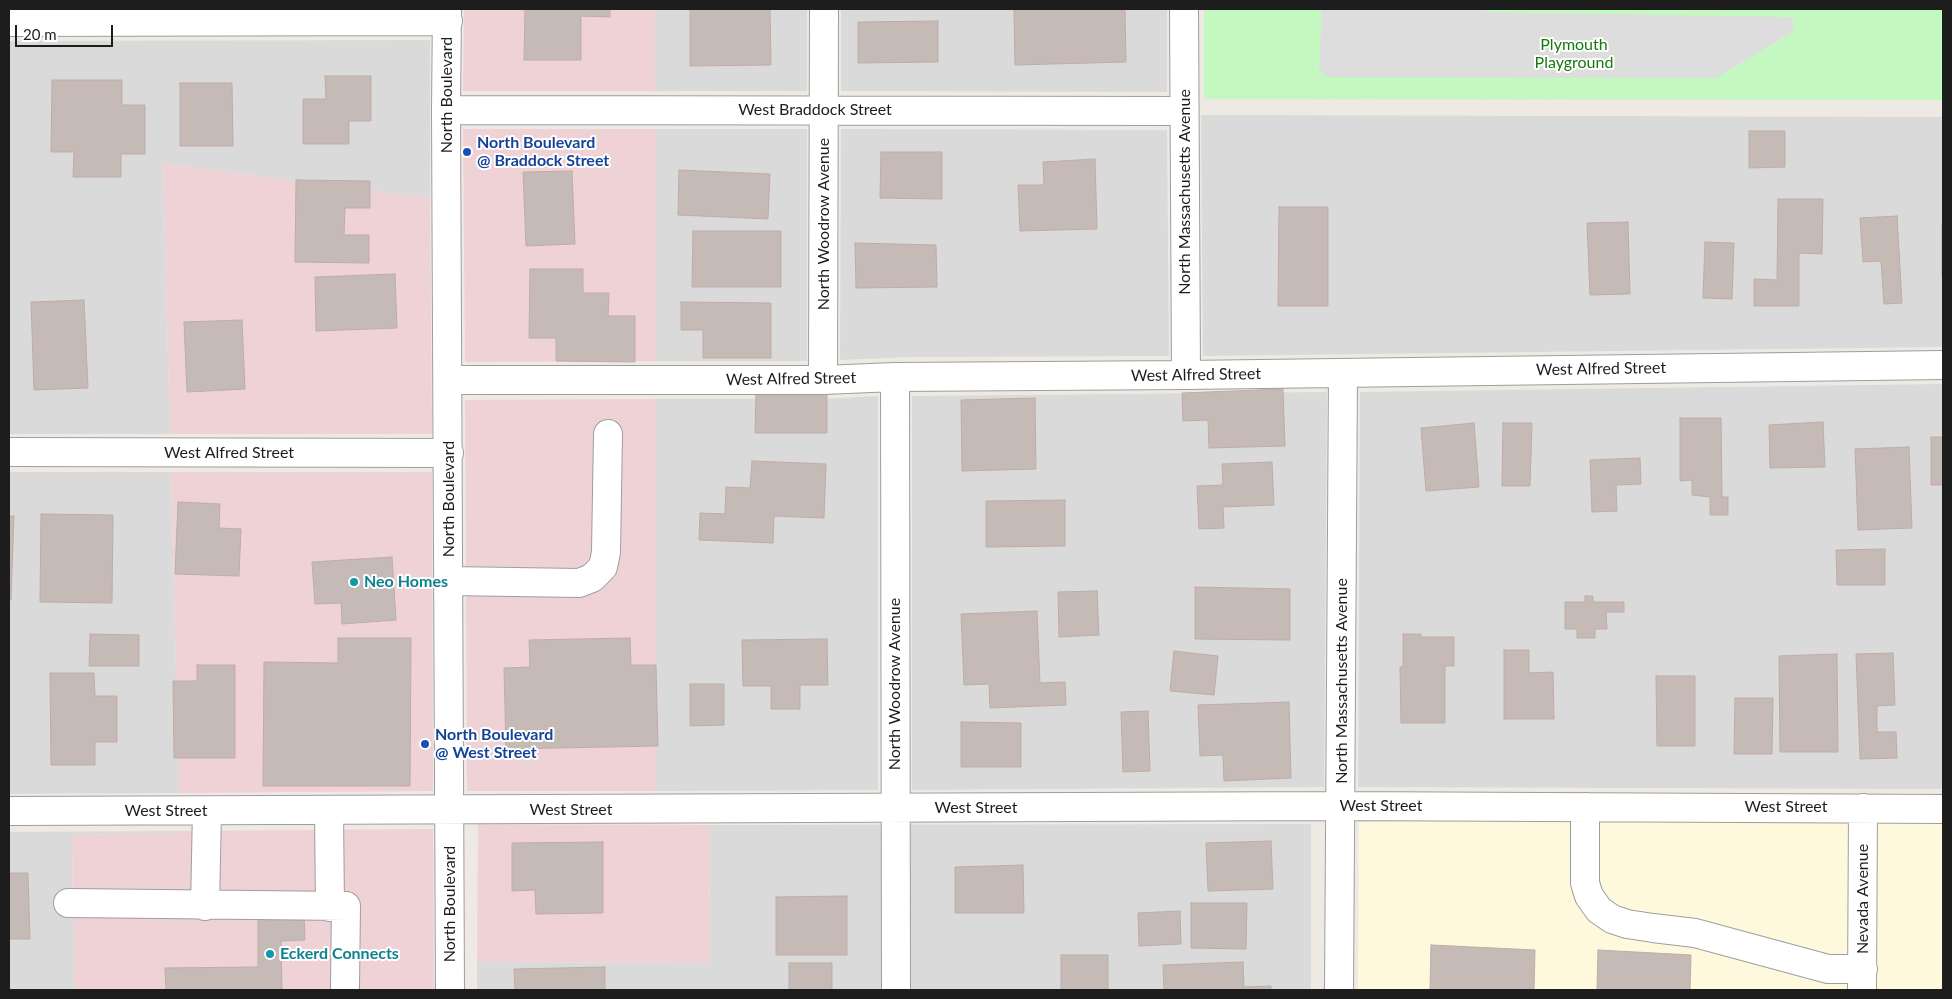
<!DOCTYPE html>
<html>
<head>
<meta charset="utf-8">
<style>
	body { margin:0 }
	#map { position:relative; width:1952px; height:999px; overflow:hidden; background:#eee9e3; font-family:Lato,sans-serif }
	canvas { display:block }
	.frame { position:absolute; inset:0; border:10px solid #1d1d1d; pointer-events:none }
	.scale { position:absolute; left:15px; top:25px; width:98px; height:22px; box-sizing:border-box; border:2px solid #1d1d1d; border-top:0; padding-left:6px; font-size:15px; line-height:18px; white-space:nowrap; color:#1d1d1d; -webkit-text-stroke:4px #fff; paint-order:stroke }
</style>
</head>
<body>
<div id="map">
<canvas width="1952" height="999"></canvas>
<div class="frame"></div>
<div class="scale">20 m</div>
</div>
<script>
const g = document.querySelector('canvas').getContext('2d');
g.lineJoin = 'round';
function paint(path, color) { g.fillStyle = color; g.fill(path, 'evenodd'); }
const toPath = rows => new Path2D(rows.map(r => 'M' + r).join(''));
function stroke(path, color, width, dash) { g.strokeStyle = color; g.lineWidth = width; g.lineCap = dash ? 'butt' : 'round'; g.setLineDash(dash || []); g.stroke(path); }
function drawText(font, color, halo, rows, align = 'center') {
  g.font = font + ' Lato,sans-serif'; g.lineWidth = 4; g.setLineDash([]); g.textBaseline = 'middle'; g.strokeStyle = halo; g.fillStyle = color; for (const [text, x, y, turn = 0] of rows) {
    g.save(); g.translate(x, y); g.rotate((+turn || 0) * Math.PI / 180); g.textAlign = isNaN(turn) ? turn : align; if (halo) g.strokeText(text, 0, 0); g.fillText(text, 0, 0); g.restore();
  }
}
paint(toPath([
	[655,9,807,9,807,91,655,91],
	[841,9,1167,9,1167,92,841,91],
	[430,40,430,198,163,164,170,434,9,434,9,41],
	[1201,115,1943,117,1943,347,1203,356],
	[656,129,807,129,807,361,656,361],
	[841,129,1167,130,1169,356,911,357,840,360],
	[1943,384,1943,789,1358,787,1360,392],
	[1327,392,1324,787,912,790,912,396],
	[878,396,878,790,656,791,656,399,823,399],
	[9,472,171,472,179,793,9,794],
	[1311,824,1311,990,477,990,477,962,709,963,710,825],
	[180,831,180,833,72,835,74,990,9,990,9,832]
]), '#dbdada');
paint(toPath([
	[464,9,655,9,655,91,463,91],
	[463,129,656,129,656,361,465,362],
	[163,164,430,198,432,434,170,434],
	[656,399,656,791,467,791,465,400],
	[171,472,432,472,433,791,179,793],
	[478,824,710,825,709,963,477,962],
	[433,829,434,990,74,990,72,835,180,833,180,831]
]), '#efd2d6');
paint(toPath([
	[1943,816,1943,990,1358,990,1359,822]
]), '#fef9dc');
paint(toPath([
	[1204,9,1943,9,1943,100,1204,99]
]), '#c5f8c0');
paint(toPath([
	[1322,9,1483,9,1484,12,1792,17,1794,31,1716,78,1327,77,1319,69]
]), '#ddd');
const building = toPath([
	[525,9,610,9,610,17,581,16,581,60,524,60,525,9],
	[690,9,770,9,771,65,690,66,690,9],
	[1062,9,1125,9,1126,62,1015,65,1014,10,1062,9],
	[938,21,938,62,858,63,858,22,938,21],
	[325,76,371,76,371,121,349,121,349,144,303,144,303,99,326,99,325,76],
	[52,80,122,80,122,105,145,105,145,154,121,154,121,177,73,177,74,152,51,152,52,80],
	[180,83,232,83,233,146,180,146,180,83],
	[1749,131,1785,131,1785,167,1749,168,1749,131],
	[881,152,942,152,942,199,880,198,881,152],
	[1095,159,1097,229,1020,231,1018,185,1044,185,1043,162,1095,159],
	[679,170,770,174,768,219,678,215,679,170],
	[572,171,575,244,526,246,523,172,572,171],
	[296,180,370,181,370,208,345,208,344,235,369,235,369,263,295,262,296,180],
	[1778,199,1823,199,1822,254,1799,253,1799,306,1754,306,1754,279,1777,280,1778,199],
	[1279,207,1328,207,1328,306,1278,306,1279,207],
	[1897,216,1902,303,1884,304,1881,261,1863,262,1860,218,1897,216],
	[1628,222,1630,294,1590,295,1587,223,1628,222],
	[1942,224,1943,224,1943,278,1942,278,1942,224],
	[693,231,781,231,781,287,692,287,693,231],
	[1705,242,1734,243,1732,299,1703,298,1705,242],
	[855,243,936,245,937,287,856,288,855,243],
	[530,269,583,269,583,293,609,293,608,316,635,316,635,362,556,361,556,338,529,338,530,269],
	[395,274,397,328,316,331,315,277,395,274],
	[84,300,88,388,34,390,31,302,84,300],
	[681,302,771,303,771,358,703,358,703,330,681,330,681,302],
	[242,320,245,389,187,392,184,322,242,320],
	[1283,389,1285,446,1209,448,1208,420,1183,421,1182,393,1283,389],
	[756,393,827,394,827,433,755,433,756,393],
	[1035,398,1036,469,962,471,961,400,1035,398],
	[1680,418,1721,418,1722,497,1728,497,1728,515,1710,515,1710,497,1692,495,1692,480,1680,481,1680,418],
	[1823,422,1825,467,1770,468,1769,425,1823,422],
	[1474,423,1479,487,1426,491,1421,428,1474,423],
	[1503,423,1532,423,1530,486,1502,486,1503,423],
	[1931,437,1943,437,1943,485,1931,485,1931,437],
	[1909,447,1912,528,1858,530,1855,449,1909,447],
	[1640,458,1641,484,1616,485,1617,511,1592,512,1590,460,1640,458],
	[752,461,826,464,824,518,774,516,773,543,699,540,700,513,725,514,726,487,750,488,752,461],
	[1272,462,1274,505,1223,507,1224,528,1199,529,1197,486,1223,485,1222,464,1272,462],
	[1065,500,1065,546,986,547,986,501,1065,500],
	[178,502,220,504,219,528,241,529,239,576,175,574,178,502],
	[41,514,113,515,112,603,40,602,41,514],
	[9,516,14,516,11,600,9,600,9,516],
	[1885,549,1885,585,1837,585,1836,550,1885,549],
	[392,557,396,620,342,624,341,603,315,604,312,562,392,557],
	[1195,587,1290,589,1290,640,1195,639,1195,587],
	[1097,591,1099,635,1059,637,1058,592,1097,591],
	[1585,596,1593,596,1593,602,1624,602,1624,612,1606,612,1607,629,1595,629,1595,638,1577,638,1577,629,1565,629,1565,602,1585,602,1585,596],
	[1037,611,1040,683,1065,682,1066,705,990,708,989,684,964,685,961,614,1037,611],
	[90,634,139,635,139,666,89,666,90,634],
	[1403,634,1421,634,1421,637,1454,637,1454,666,1445,666,1445,723,1401,723,1400,667,1403,667,1403,634],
	[338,638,411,638,410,786,263,786,264,662,338,663,338,638],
	[630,638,631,665,656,665,658,746,506,749,504,668,530,667,529,640,630,638],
	[827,639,828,685,800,685,800,709,771,709,771,686,743,686,742,640,827,639],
	[1504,650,1529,650,1529,673,1553,672,1554,719,1504,719,1504,650],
	[1174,651,1218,656,1214,695,1170,691,1174,651],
	[1893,653,1895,705,1877,706,1877,732,1896,732,1897,758,1860,759,1856,654,1893,653],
	[1837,654,1838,752,1780,752,1779,656,1837,654],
	[197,665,235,665,235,758,174,758,173,681,197,681,197,665],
	[50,673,94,673,95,696,117,696,117,742,95,742,95,765,51,765,50,673],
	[1656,676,1695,676,1695,746,1657,746,1656,676],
	[690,684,724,684,724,725,690,726,690,684],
	[1735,698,1773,698,1772,754,1734,754,1735,698],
	[1289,702,1291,778,1224,781,1223,755,1200,756,1198,705,1289,702],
	[1148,711,1150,771,1123,772,1121,712,1148,711],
	[961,722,1021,723,1021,767,961,767,961,722],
	[1271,841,1273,889,1208,891,1206,843,1271,841],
	[603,842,603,913,536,914,535,890,512,891,512,843,603,842],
	[1023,865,1024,913,955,913,955,867,1023,865],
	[9,873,28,873,30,939,9,939,9,873],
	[847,896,847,955,776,955,776,897,847,896],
	[1191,903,1247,903,1246,949,1191,948,1191,903],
	[1180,911,1181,944,1139,946,1138,913,1180,911],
	[304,914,305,940,281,941,282,990,166,990,165,968,258,967,258,915,304,914],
	[1431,945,1535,950,1534,990,1430,990,1431,945],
	[1598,950,1691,955,1690,990,1597,990,1598,950],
	[1061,955,1108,955,1108,990,1061,990,1061,955],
	[1243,962,1244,987,1271,986,1271,990,1164,990,1163,965,1243,962],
	[789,963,832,963,832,990,789,990,789,963],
	[605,967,605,990,515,990,514,969,605,967]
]);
paint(building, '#c6bab7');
stroke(building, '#bfada6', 1);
const minor = toPath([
	[447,9,446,110,450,990],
	[1184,9,1186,375],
	[9,22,448,21],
	[446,110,1184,111],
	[895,377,896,990],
	[448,380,823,380,895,377,1186,375,1943,365],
	[823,380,824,9],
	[9,452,449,453],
	[449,581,579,583,592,578,603,567,606,552,608,434],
	[1585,807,1585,883,1589,896,1599,910,1612,919,1627,924,1653,928,1695,933,1828,969,1863,969],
	[9,811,1341,806,1943,809],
	[329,811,330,907],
	[68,903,346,906,345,986],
	[205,906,207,811],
	[1339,990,1343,373],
	[1862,990,1863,808]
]);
stroke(minor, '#9e9e9e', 30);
stroke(minor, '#fff', 28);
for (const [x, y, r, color] of [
	[467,152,5,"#1a4fb4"],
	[354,582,5,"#0f9aa8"],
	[425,744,5,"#1a4fb4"],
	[270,954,5,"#0f9aa8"]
]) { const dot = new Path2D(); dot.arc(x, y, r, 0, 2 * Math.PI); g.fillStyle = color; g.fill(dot); stroke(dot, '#fff', 2); }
drawText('16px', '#16790e', '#fff', [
	["Plymouth",1574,45],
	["Playground",1574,63]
]);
drawText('16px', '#1d1d1d', '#fff', [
	["North Boulevard",447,95,-90],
	["West Braddock Street",815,110],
	["North Massachusetts Avenue",1185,192,-90],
	["North Woodrow Avenue",824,224,-90],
	["West Alfred Street",1601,369,-1],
	["West Alfred Street",1196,375,-1],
	["West Alfred Street",791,379,-1],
	["West Alfred Street",229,453],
	["North Boulevard",449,499,-90],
	["North Massachusetts Avenue",1342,681,-90],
	["North Woodrow Avenue",895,684,-90],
	["West Street",1381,806],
	["West Street",1786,807],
	["West Street",976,808],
	["West Street",571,810],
	["West Street",166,811],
	["Nevada Avenue",1863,899,-90],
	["North Boulevard",450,904,-90]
]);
drawText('bold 16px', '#164399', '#fff', [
	["North Boulevard",477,143],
	["@ Braddock Street",477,161],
	["North Boulevard",435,735],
	["@ West Street",435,753]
], 'left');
drawText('bold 16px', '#0d838f', '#fff', [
	["Neo Homes",364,582],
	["Eckerd Connects",280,954]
], 'left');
</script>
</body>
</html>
